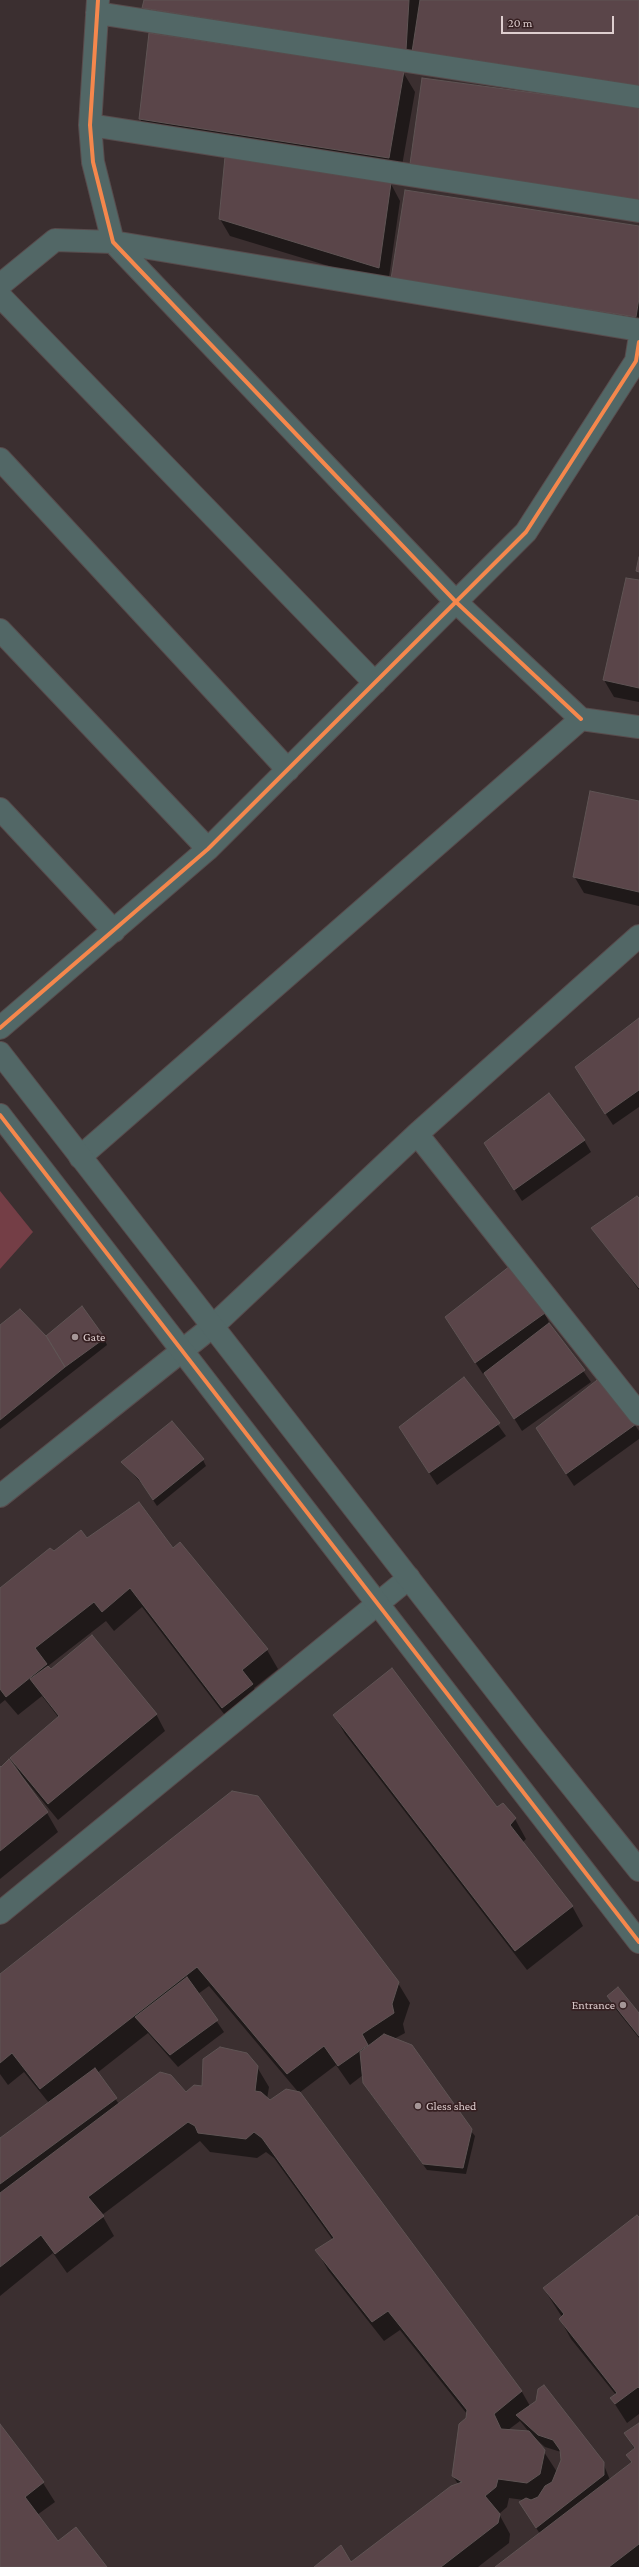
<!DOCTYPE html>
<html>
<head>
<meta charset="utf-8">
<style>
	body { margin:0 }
	#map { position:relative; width:639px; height:2567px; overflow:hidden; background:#3b2f30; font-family:"Crimson Pro",serif }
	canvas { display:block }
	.scale { position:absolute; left:501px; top:16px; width:113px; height:18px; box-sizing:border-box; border:2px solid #dececf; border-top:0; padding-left:5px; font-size:12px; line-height:14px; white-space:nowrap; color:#dececf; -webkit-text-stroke:3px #362022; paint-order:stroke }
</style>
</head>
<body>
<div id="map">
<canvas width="639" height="2567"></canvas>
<div class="scale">20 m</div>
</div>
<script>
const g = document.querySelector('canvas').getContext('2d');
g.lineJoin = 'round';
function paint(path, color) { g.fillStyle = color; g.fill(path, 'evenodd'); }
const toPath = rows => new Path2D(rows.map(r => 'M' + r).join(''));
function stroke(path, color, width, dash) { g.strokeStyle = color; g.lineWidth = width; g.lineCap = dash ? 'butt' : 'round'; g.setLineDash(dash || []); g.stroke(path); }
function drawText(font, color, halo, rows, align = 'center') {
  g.font = font + ' "Crimson Pro",serif'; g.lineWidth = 3.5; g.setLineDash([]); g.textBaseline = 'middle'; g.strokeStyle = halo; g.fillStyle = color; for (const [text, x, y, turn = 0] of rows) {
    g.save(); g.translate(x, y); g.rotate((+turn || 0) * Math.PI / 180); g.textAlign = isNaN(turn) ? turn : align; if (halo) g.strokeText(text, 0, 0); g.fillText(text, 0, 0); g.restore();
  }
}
paint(toPath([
	[0,1191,33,1232,0,1269]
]), '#743e46');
paint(toPath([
	[145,0,639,0,635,107,155,27,143,7],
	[403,72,415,92,400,177,151,139,140,119],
	[391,184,400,201,388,284,230,236,220,219],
	[639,227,639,335,393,278],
	[639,581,639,702,614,697,604,680],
	[639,802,639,906,584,893,574,876],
	[639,1020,639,1107,613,1125,583,1079],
	[584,1140,591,1152,522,1201,492,1155],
	[639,1200,639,1290,593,1228],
	[509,1268,545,1314,551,1326,591,1382,522,1431,485,1372,483,1374,453,1329],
	[0,1326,45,1337,104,1338,107,1345,0,1429],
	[464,1378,506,1436,437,1485,407,1439],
	[601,1379,635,1425,639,1431,639,1439,574,1486,544,1440],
	[203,1460,206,1466,157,1506,143,1485,123,1463],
	[87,1539,173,1550,180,1543,267,1650,278,1669,254,1688,264,1704,234,1727,142,1607,114,1631,106,1621,48,1666,51,1671,156,1714,165,1731,58,1820,22,1776,11,1758,59,1718,42,1696,18,1715,5,1700,0,1704,0,1590,54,1552],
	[334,1715,515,1819,526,1839,522,1843,572,1906,583,1926,527,1970,345,1734],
	[9,1761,47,1813,58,1832,0,1879,0,1767,1,1769],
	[232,1792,398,1983,410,2003,403,2024,405,2033,394,2039,475,2136,466,2174,427,2170,368,2090,363,2075,350,2085,336,2065,299,2093,522,2392,530,2406,603,2463,610,2480,632,2463,628,2455,635,2450,625,2433,639,2424,639,2567,497,2567,540,2534,528,2515,524,2500,509,2498,507,2507,499,2514,510,2534,509,2543,478,2567,314,2567,341,2546,351,2563,458,2484,453,2476,467,2414,400,2330,384,2341,328,2270,317,2251,333,2240,274,2158,266,2152,257,2158,210,2152,200,2141,102,2215,114,2236,67,2273,53,2253,0,2296,0,2139,49,2103,24,2072,8,2085,0,2074,0,1975],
	[209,1986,299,2093,269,2101,267,2099,269,2087,257,2067,186,2093,119,2104,97,2073,148,2033,178,2067,224,2032,198,1994],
	[520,2421,529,2432,508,2430],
	[535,2438,545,2447,561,2452,562,2461,557,2472],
	[609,1996,639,2015,639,2038,615,2008],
	[639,2219,639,2414,627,2423,611,2398,616,2395,571,2339,560,2319,562,2317,544,2289],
	[0,2426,43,2483,55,2502,37,2515,58,2542,106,2567,0,2567]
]), '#0007');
const building = toPath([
	[144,0,409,0,406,50,142,8,144,0],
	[420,0,639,0,639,89,412,52,420,0],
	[149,33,404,71,389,158,139,119,149,33],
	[422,78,639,107,639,200,410,164,422,78],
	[225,157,391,183,379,268,219,219,225,157],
	[405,190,639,226,639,298,636,317,391,279,405,190],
	[639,557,639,572,636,571,639,557],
	[626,578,639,580,639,688,603,680,626,578],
	[590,791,639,801,639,892,573,877,590,791],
	[639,1018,639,1090,605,1114,575,1067,639,1018],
	[549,1093,585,1140,514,1190,484,1143,549,1093],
	[637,1196,639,1198,639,1288,591,1228,637,1196],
	[510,1266,545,1313,475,1363,445,1317,510,1266],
	[82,1306,105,1338,65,1367,46,1336,82,1306],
	[20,1309,47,1337,65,1367,0,1420,0,1325,20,1309],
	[549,1323,585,1370,514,1419,484,1373,549,1323],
	[464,1377,500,1423,429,1473,399,1427,464,1377],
	[601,1377,636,1424,566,1474,536,1428,601,1377],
	[172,1421,204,1459,153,1500,139,1479,121,1462,172,1421],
	[139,1502,173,1548,180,1542,268,1649,242,1670,253,1684,222,1708,130,1588,102,1612,94,1602,35,1648,47,1664,6,1697,0,1689,0,1588,50,1548,54,1551,81,1530,87,1538,139,1502],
	[92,1635,157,1714,48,1804,10,1758,59,1716,30,1679,48,1666,51,1669,92,1635],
	[392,1668,497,1807,503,1803,516,1818,510,1825,573,1906,515,1951,333,1715,392,1668],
	[9,1759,48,1812,0,1851,0,1766,1,1767,9,1759],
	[232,1791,258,1796,399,1982,392,2004,394,2013,362,2034,368,2045,338,2066,324,2046,287,2074,197,1967,40,2089,12,2053,0,2063,0,1974,232,1791],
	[187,1977,218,2020,170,2055,135,2017,187,1977],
	[618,1987,639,2013,639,2036,607,1996,618,1987],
	[384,2034,412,2045,472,2129,463,2168,423,2164,363,2083,360,2052,384,2034],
	[220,2047,247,2053,258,2066,255,2091,261,2092,270,2100,286,2089,300,2092,522,2391,494,2414,501,2429,529,2431,545,2450,540,2474,527,2483,498,2479,496,2487,485,2496,500,2514,498,2523,441,2567,314,2567,341,2545,351,2562,451,2486,462,2482,452,2476,459,2424,466,2418,467,2410,388,2311,372,2322,315,2250,334,2238,262,2138,254,2132,246,2139,198,2133,195,2126,188,2122,88,2197,104,2216,55,2254,41,2235,0,2267,0,2193,160,2072,171,2075,186,2092,194,2085,202,2086,203,2059,220,2047],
	[95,2068,117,2098,0,2184,0,2138,95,2068],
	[637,2215,639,2217,639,2388,638,2387,615,2404,610,2398,617,2393,559,2319,564,2314,543,2288,637,2215],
	[544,2385,604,2462,604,2475,536,2528,519,2502,526,2498,531,2500,538,2497,545,2486,552,2482,561,2460,560,2450,553,2440,538,2435,516,2415,536,2401,538,2389,544,2385],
	[639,2423,639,2544,609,2567,495,2567,632,2462,626,2455,635,2448,624,2433,639,2423],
	[0,2424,44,2482,25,2497,58,2541,76,2527,107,2567,0,2567,0,2424]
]);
paint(building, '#5a4549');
stroke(building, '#5f5454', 1);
const minor = toPath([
	[98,0,90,125,93,162,113,242,456,602,581,719],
	[97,13,639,97],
	[90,125,639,211],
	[0,285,55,240,113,242,639,330],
	[0,296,375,683],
	[0,459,288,770],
	[0,630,208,849],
	[0,809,114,931],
	[0,1028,208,849,526,532,636,361,639,342],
	[417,1134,639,1414],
	[80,1157,581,719,639,727],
	[0,1496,213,1326,417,1134,639,936],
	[0,1913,409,1578]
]);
const tertiary = toPath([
	[0,1053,533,1738,639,1870],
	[0,1115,639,1942]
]);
stroke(minor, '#584c4d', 24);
stroke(tertiary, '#584c4d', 24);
stroke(minor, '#526766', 22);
stroke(tertiary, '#526766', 22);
stroke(toPath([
	[98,0,90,125,93,162,113,242,456,602,581,719],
	[0,1028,208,849,526,532,636,361,639,342],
	[0,1115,639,1942]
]), '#f5874c', 4);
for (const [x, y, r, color] of [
	[75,1337,4,"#a59697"],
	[623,2005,4,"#a59697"],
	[418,2106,4,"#a59697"]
]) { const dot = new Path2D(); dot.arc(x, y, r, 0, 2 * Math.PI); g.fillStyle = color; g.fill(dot); stroke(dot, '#362022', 1.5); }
drawText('12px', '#dececf', '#362022', [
	["Gate",83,1337],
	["Entrance",615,2005,"right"],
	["Gless shed",426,2106]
], 'left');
</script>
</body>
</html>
